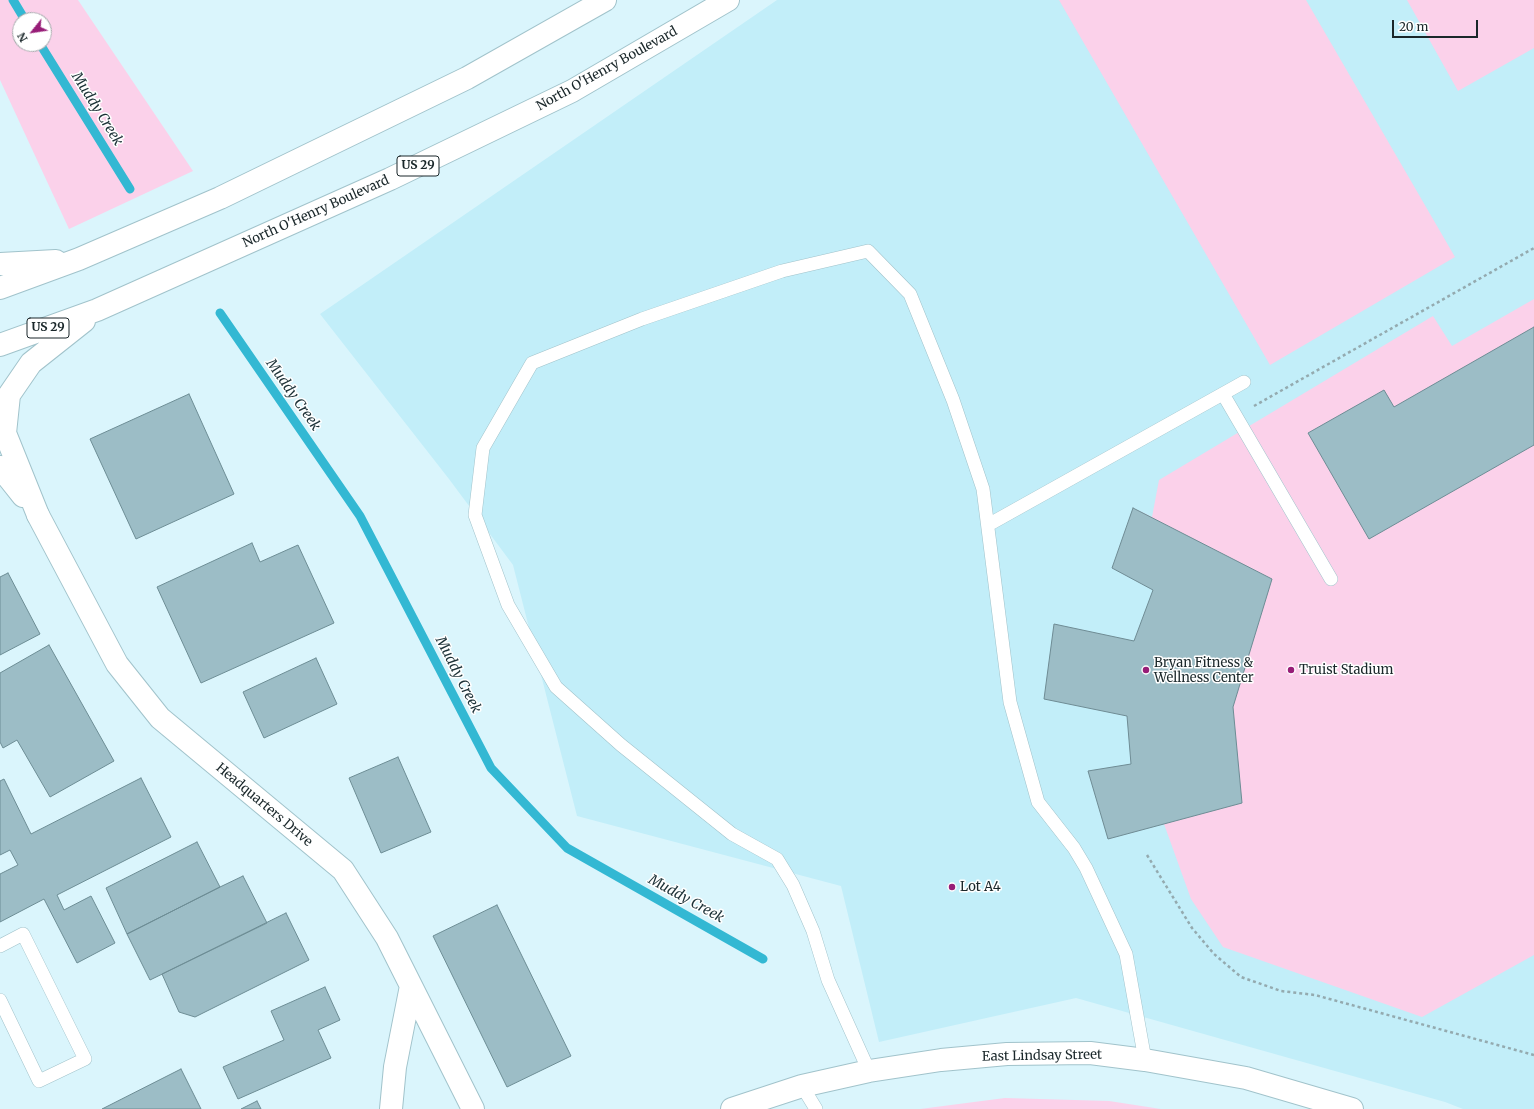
<!DOCTYPE html>
<html>
<head>
<meta charset="utf-8">
<style>
	body { margin:0 }
	#map { position:relative; width:1534px; height:1109px; overflow:hidden; background:#daf5fc; font-family:Merriweather,serif }
	canvas { display:block }
	.north { position:absolute; left:12px; top:12px; width:40px; height:40px; box-sizing:border-box; background:#fff; border:1px solid #a3a9aa; border-radius:50%; rotate:240deg; font-size:11px; font-weight:700; line-height:16px; text-align:center; color:#1a272a }
	.north::after { content:''; display:block; margin:auto; width:14px; height:18px; background:#971d77; clip-path:polygon(50% 0,100% 100%,50% 72%,0 100%) }
	.scale { position:absolute; left:1392px; top:20px; width:86px; height:18px; box-sizing:border-box; border:2px solid #1a272a; border-top:0; padding-left:5px; font-size:12px; line-height:14px; white-space:nowrap; color:#1a272a; -webkit-text-stroke:3px #fff; paint-order:stroke }
</style>
</head>
<body>
<div id="map">
<canvas width="1534" height="1109"></canvas>
<div class="north">N</div>
<div class="scale">20 m</div>
</div>
<script>
const g = document.querySelector('canvas').getContext('2d');
g.lineJoin = 'round';
function paint(path, color) { g.fillStyle = color; g.fill(path, 'evenodd'); }
const toPath = rows => new Path2D(rows.map(r => 'M' + r).join(''));
function stroke(path, color, width, dash) { g.strokeStyle = color; g.lineWidth = width; g.lineCap = dash ? 'butt' : 'round'; g.setLineDash(dash || []); g.stroke(path); }
function drawText(font, color, halo, rows, align = 'center') {
  g.font = font + ' Merriweather,serif'; g.lineWidth = 3; g.setLineDash([]); g.textBaseline = 'middle'; g.strokeStyle = halo; g.fillStyle = color; for (const [text, x, y, turn = 0] of rows) {
    g.save(); g.translate(x, y); g.rotate((+turn || 0) * Math.PI / 180); g.textAlign = isNaN(turn) ? turn : align; if (halo) g.strokeText(text, 0, 0); g.fillText(text, 0, 0); g.restore();
  }
}
paint(toPath([
	[777,0,1534,0,1534,1109,1463,1109,1445,1102,1076,998,879,1042,841,886,577,816,513,565,449,479,320,314]
]), '#c2eef9');
paint(toPath([
	[0,0,78,0,193,171,69,229,0,80],
	[20,20,44,20,44,44,20,44],
	[1059,0,1306,0,1455,257,1270,365],
	[1407,0,1534,0,1534,48,1458,91],
	[1534,299,1534,955,1422,1017,1223,947,1191,899,1164,824,1108,839,1088,771,1131,764,1127,716,1044,699,1054,624,1134,641,1153,590,1112,568,1133,508,1152,517,1159,480,1433,316,1452,346],
	[1005,1098,1109,1101,1161,1109,920,1109]
]), '#fbd1ea');
stroke(toPath([
	[13,0,25,20],
	[40,44,130,189],
	[220,313,360,516,491,768,567,848,763,959]
]), '#33b8d3', 9);
const building = toPath([
	[1534,327,1534,445,1369,539,1308,433,1384,390,1394,407,1534,327],
	[189,394,234,494,136,539,90,439,189,394],
	[1133,508,1272,579,1233,707,1242,803,1108,839,1088,771,1131,764,1127,716,1044,699,1054,624,1134,641,1153,590,1112,568,1133,508],
	[252,543,260,562,298,545,334,623,201,683,157,587,252,543],
	[8,573,40,634,0,655,0,577,8,573],
	[49,645,114,761,50,797,17,740,3,748,0,742,0,673,49,645],
	[316,658,337,704,264,738,243,692,316,658],
	[398,757,431,832,381,853,349,778,398,757],
	[141,778,171,837,57,895,64,910,91,896,115,943,77,963,44,899,0,922,0,874,18,865,10,850,0,855,0,781,4,779,31,834,141,778],
	[197,842,220,887,127,934,106,888,197,842],
	[243,876,267,923,150,980,127,934,220,887,243,876],
	[497,905,571,1056,507,1087,433,936,497,905],
	[286,913,309,960,195,1017,179,1012,162,974,286,913],
	[325,987,340,1020,318,1030,331,1058,238,1099,223,1067,284,1040,271,1011,325,987],
	[181,1069,201,1109,102,1109,181,1069],
	[257,1101,261,1109,241,1109,257,1101]
]);
paint(building, '#9cbdc6');
stroke(building, '#6d8d95', 1);
const service = toPath([
	[1223,394,1331,579],
	[988,525,1244,382],
	[0,946,23,934,85,1059,39,1081,0,1000],
	[869,1071,828,980,813,931,793,885,777,859,732,834,621,745,556,687,508,605,475,515,483,448,532,363,642,319,782,271,868,251,910,294,953,400,983,489,1010,702,1038,802,1074,848,1086,868,1126,954,1145,1060],
	[802,1086,816,1109]
]);
const tertiary = toPath([
	[732,1109,802,1086,869,1071,941,1060,1007,1054,1090,1053,1145,1060,1246,1078,1352,1109]
]);
const secondary = toPath([
	[38,515,117,664,160,718,343,870,387,938,473,1109],
	[391,1109,395,1067,411,986]
]);
const motorway = toPath([
	[0,264,56,261],
	[0,288,79,259,220,198,467,78,605,0],
	[0,345,97,310,390,179,572,91,728,0],
	[0,467,23,496],
	[38,515,5,433,9,395,31,363,84,321]
]);
stroke(service, '#a1c3cb', 14);
stroke(tertiary, '#a1c3cb', 24);
stroke(secondary, '#a1c3cb', 24);
stroke(motorway, '#a1c3cb', 24);
stroke(toPath([
	[1254,406,1534,248],
	[1147,855,1192,928,1214,954,1241,977,1281,991,1315,995,1534,1055]
]), '#94aaaf', 2.5, [3, 3]);
stroke(service, '#fff', 13);
stroke(tertiary, '#fff', 22);
stroke(secondary, '#fff', 22);
stroke(motorway, '#fff', 22);
for (const [x, y, r, color] of [
	[1146,670,4,"#971d77"],
	[1291,670,4,"#971d77"],
	[952,887,4,"#971d77"]
]) { const dot = new Path2D(); dot.arc(x, y, r, 0, 2 * Math.PI); g.fillStyle = color; g.fill(dot); stroke(dot, '#fff', 1.5); }
for (const [x, y, w] of [
	[418,166,42],
	[48,328,42]
]) { const box = new Path2D(); box.roundRect(x - w / 2, y - 10, w, 20, 3); g.fillStyle = '#fff'; g.fill(box); stroke(box, '#1a272a', 1); }
drawText('bold 12px', '#1a272a', null, [
	["US 29",418,166],
	["US 29",48,328]
]);
drawText('13px', '#1a272a', '#fff', [
	["North O'Henry Boulevard",607,69,-29],
	["North O'Henry Boulevard",316,212,-24],
	["Headquarters Drive",264,805,40],
	["East Lindsay Street",1042,1056,-1]
]);
drawText('13px', '#1a272a', '#fff', [
	["Bryan Fitness &",1154,663],
	["Wellness Center",1154,678],
	["Truist Stadium",1299,670],
	["Lot A4",960,887]
], 'left');
drawText('italic 14px', '#1c3137', '#fff', [
	["Muddy Creek",97,109,58],
	["Muddy Creek",293,395,55],
	["Muddy Creek",458,675,63],
	["Muddy Creek",686,899,29]
]);
</script>
</body>
</html>
